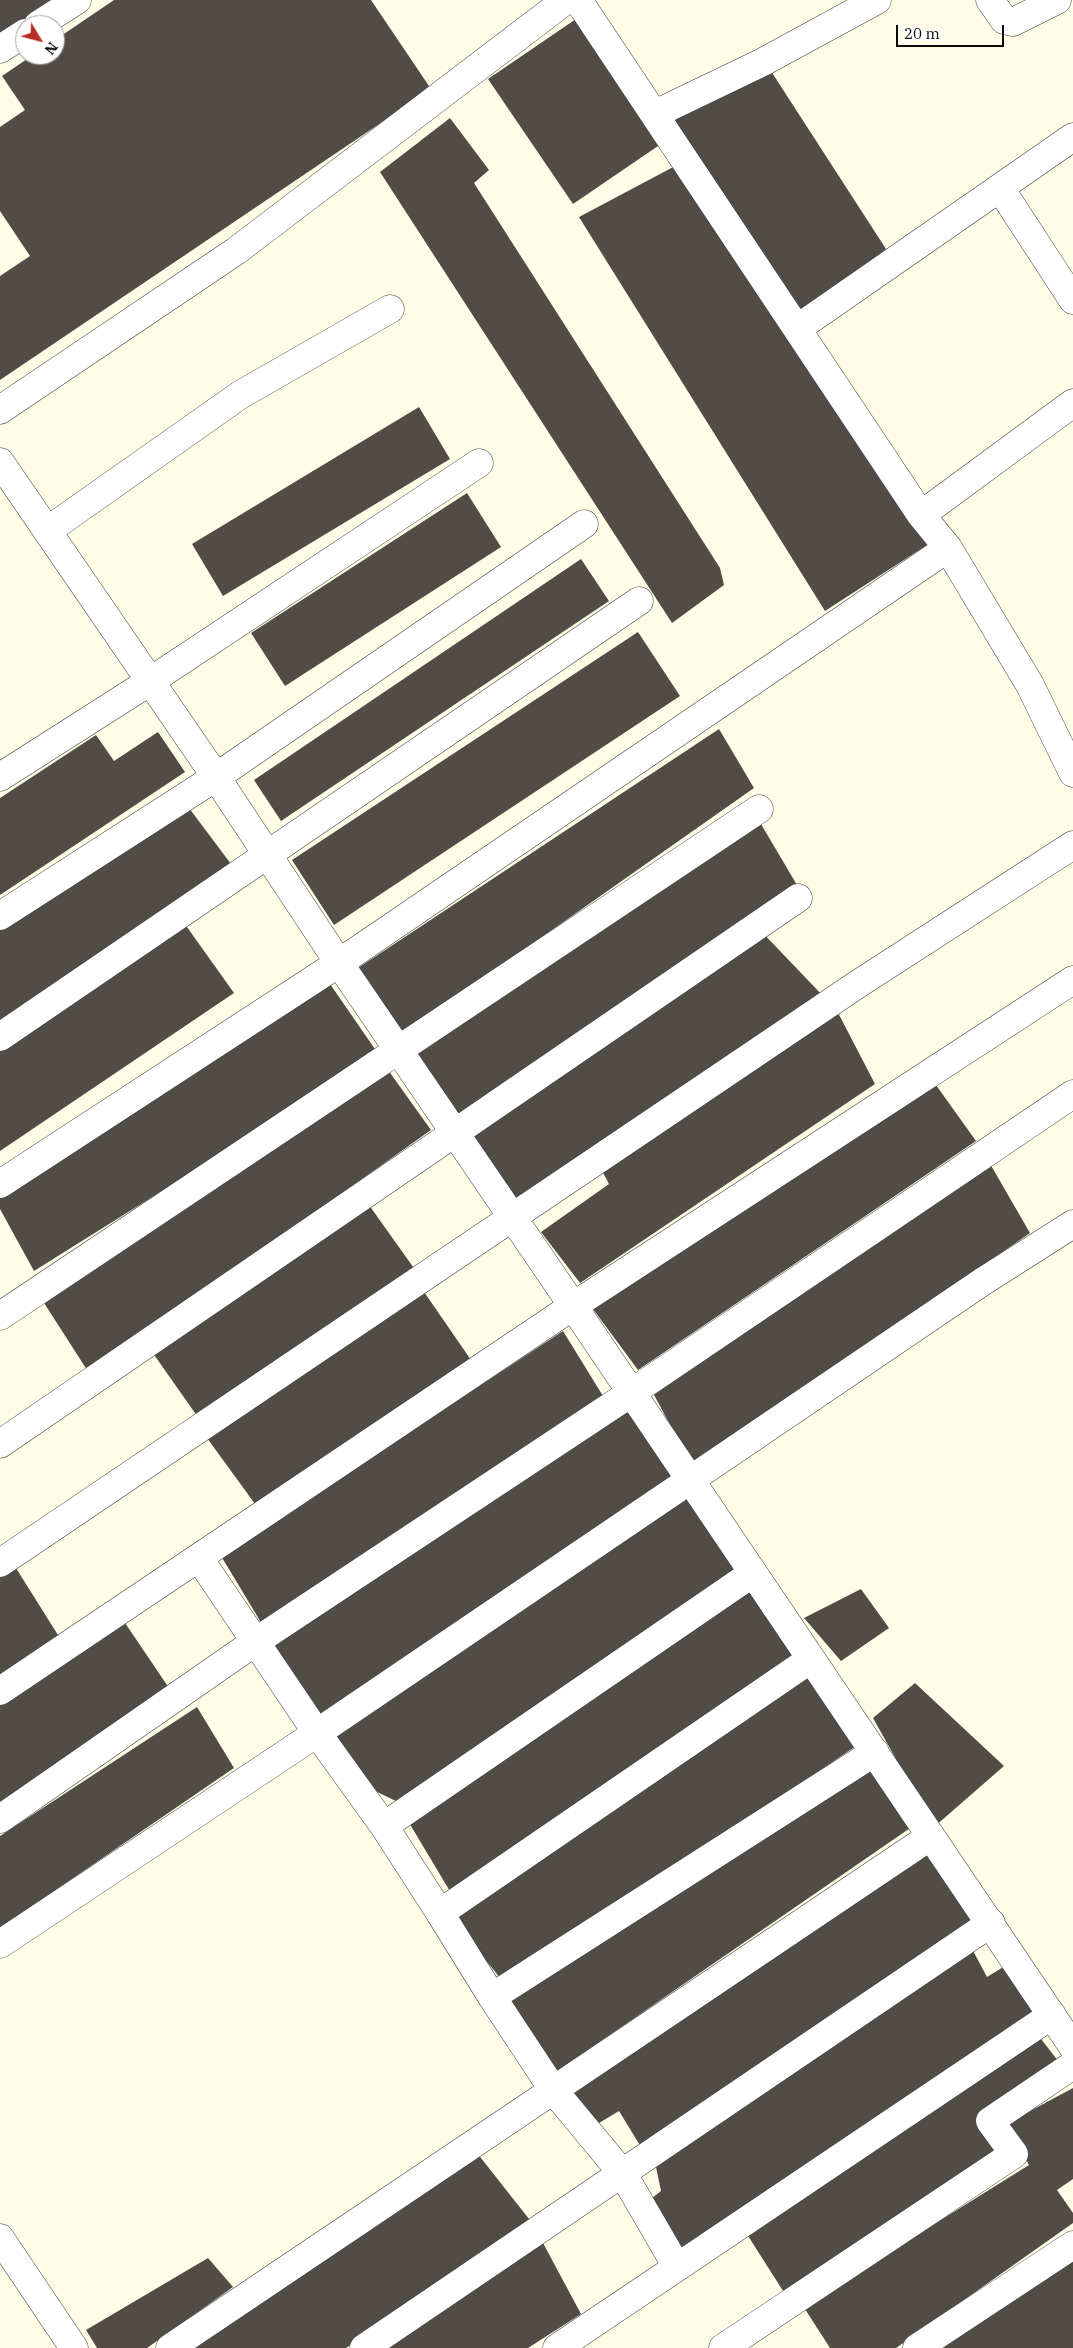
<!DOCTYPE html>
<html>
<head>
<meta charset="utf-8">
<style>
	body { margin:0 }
	#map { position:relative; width:1073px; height:2348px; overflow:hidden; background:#fffde7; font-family:"IBM Plex Serif",serif }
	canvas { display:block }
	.north { position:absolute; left:15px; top:15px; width:50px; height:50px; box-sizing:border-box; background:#fff; border:1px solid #9d9d9d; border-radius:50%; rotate:127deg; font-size:14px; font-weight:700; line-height:20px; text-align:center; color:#0a0a0a }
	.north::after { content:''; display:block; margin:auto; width:18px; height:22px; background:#b72e25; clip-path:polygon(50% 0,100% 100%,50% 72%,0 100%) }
	.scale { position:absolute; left:896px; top:25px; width:108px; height:22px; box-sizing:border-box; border:2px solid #0a0a0a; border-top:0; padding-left:6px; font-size:15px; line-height:18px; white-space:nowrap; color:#0a0a0a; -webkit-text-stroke:4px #fff; paint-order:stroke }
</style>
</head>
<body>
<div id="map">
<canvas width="1073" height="2348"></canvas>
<div class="north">N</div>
<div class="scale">20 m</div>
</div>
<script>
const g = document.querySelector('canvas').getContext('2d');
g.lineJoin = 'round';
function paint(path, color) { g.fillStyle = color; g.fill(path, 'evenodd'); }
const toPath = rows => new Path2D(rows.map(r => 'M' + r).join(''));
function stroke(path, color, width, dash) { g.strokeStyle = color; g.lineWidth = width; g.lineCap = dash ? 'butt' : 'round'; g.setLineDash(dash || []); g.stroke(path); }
paint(toPath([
	[0,0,56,0,0,38],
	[114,0,371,0,431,89,0,380,0,276,30,256,0,211,0,127,25,110,2,76,33,55,55,55,55,40],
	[576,19,661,144,573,204,488,79],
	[769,68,886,249,798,320,668,119],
	[450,118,489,170,474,183,720,568,724,585,672,623,380,172],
	[677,165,927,545,825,611,579,217],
	[419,407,450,459,223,596,192,544],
	[467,493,501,547,285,686,251,633],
	[581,559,609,601,281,821,254,780],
	[638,632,680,696,334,925,292,860],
	[719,729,754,788,404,1034,358,968],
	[158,732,185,772,0,895,0,798,96,735,114,761],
	[186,804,234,868,0,1025,0,924],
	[758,819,797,885,459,1123,410,1050],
	[182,920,234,993,0,1151,0,1044],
	[759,929,824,997,517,1202,471,1134],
	[328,981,379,1055,34,1271,0,1209,0,1195],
	[834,1005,875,1084,580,1283,541,1232,609,1184,599,1165],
	[383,1063,431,1130,89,1373,37,1292],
	[936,1085,976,1141,638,1370,593,1309],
	[989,1162,1030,1233,692,1466,652,1391],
	[364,1198,416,1271,202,1423,150,1349],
	[420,1286,471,1360,258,1508,207,1438],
	[563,1331,603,1396,262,1624,221,1556],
	[627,1404,672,1476,317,1721,268,1648],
	[686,1492,741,1575,402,1804,367,1787,334,1732],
	[9,1557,58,1635,0,1675,0,1563],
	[749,1588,800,1666,451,1893,405,1816],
	[861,1589,889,1628,841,1661,804,1618],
	[119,1614,171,1691,0,1804,0,1694],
	[811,1674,859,1744,504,1983,450,1915],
	[915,1683,1004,1766,934,1827,873,1718],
	[197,1707,234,1768,0,1928,0,1836],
	[872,1763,916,1824,556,2072,507,2001],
	[925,1848,978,1921,641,2147,619,2111,594,2126,566,2093],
	[970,1945,987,1977,1005,1966,1034,2010,683,2254,647,2202,661,2191,656,2167],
	[1038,2035,1062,2066,983,2119,1004,2151,785,2294,743,2228],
	[1073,2088,1073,2179,1057,2190,1073,2213,1073,2223,896,2348,830,2348,803,2306,1029,2165,1006,2124],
	[477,2153,533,2224,346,2348,180,2348],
	[543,2243,581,2314,528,2348,383,2348],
	[1073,2256,1073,2348,934,2348],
	[208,2258,233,2287,147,2348,97,2348,86,2330]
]), '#524c47');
const minor = toPath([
	[578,0,921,515,948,548,1030,685,1073,773],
	[990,0,1004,20,1013,22,1057,0],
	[38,25,77,0],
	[0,49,25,33],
	[655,114,763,62,877,0],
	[1000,188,1073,300],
	[798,328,1073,137],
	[0,410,236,251,566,0],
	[0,462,216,777,339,963,573,1306,1073,2047],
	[921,515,1073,403],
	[47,531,240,395,390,309],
	[0,777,149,682,479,463],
	[0,916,216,777,584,524],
	[0,1037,639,601],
	[0,1184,339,963,948,548],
	[0,1316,759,809],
	[0,1444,798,898],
	[199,1558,317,1733,384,1826],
	[0,1563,858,984,1073,845],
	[0,1691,573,1306,1073,980],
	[0,1819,255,1642,631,1393,1073,1094],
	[440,1913,384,1826,753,1573],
	[0,1944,317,1733,982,1282,1073,1224],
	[492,1997,440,1913,811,1659],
	[0,2238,74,2348],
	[677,2267,623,2174,554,2091,492,1997,875,1752],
	[170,2348,931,1836],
	[364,2348,991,1923],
	[557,2348,1052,2015],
	[723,2348,1014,2154,990,2121,1073,2065],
	[917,2348,1073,2245]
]);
stroke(minor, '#3d3d3d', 29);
stroke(minor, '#fff', 28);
</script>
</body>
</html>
